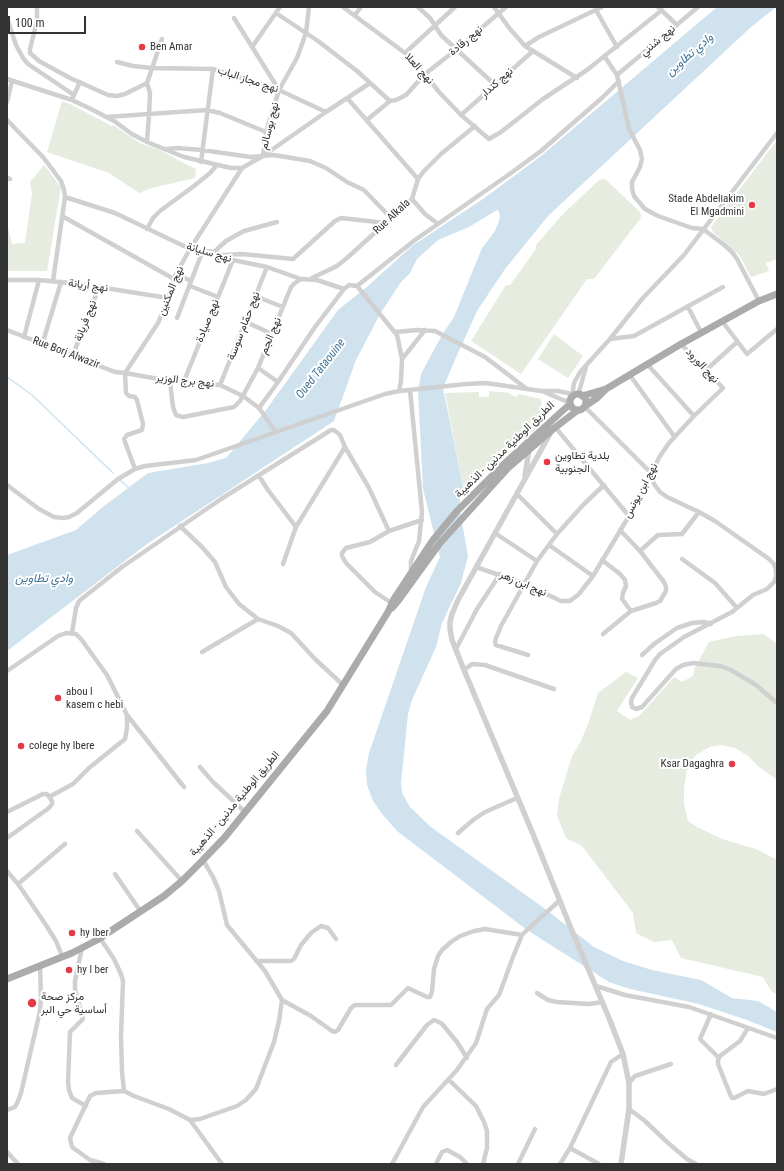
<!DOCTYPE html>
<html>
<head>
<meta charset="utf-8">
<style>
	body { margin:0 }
	#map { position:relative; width:784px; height:1171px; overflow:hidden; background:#fff; font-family:"Roboto Condensed",sans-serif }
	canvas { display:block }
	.frame { position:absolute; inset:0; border:8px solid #333; pointer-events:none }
	.scale { position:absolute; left:8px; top:16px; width:78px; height:18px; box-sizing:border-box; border:2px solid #333; border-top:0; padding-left:5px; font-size:12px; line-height:14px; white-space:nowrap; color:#333; -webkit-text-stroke:3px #fff; paint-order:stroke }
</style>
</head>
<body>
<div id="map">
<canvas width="784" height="1171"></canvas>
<div class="frame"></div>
<div class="scale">100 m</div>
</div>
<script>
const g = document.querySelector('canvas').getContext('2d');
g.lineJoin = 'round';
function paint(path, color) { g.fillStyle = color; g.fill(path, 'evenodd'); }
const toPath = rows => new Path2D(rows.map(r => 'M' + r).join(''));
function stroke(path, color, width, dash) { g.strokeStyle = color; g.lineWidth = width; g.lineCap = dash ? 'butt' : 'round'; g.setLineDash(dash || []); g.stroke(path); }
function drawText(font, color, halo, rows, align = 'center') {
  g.font = font + ' "Roboto Condensed",Vazirmatn,sans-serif'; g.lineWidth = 4; g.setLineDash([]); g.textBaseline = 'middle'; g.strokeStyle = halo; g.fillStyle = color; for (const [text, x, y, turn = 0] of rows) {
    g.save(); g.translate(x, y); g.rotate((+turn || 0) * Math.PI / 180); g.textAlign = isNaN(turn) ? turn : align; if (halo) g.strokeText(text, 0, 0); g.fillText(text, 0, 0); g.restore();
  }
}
paint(toPath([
	[62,101,72,105,112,126,113,125,140,143,160,150,184,163,196,169,195,178,152,188,139,193,109,173,47,152],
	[777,140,777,259,766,263,769,271,751,277,740,256,713,232,711,227],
	[44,165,61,187,47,271,7,271,7,223,12,244,25,243,32,193,30,182],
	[605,179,640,212,641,216,640,219,594,279,587,279,521,374,471,341,506,285,510,285,536,249,536,245,564,213,599,180],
	[554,334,583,356,568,378,538,359],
	[489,391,509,393,511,395,517,397,518,394,541,399,543,416,542,424,463,487,445,393,479,392,479,397,489,397],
	[764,634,777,644,777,780,758,766,748,756,735,748,721,745,710,747,696,755,687,770,684,788,684,804,688,821,697,827,722,839,756,849,777,860,777,994,772,992,763,977,681,958,672,940,654,942,636,933,633,913,582,846,566,838,557,816,559,799,572,756,581,741,588,724,598,693,626,672,638,678,617,711,630,720,639,716,674,677,682,682,693,676,694,669,709,642,736,636]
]), '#e6ecdf');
paint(toPath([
	[717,7,776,7,750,28,548,216,505,269,477,311,454,362,443,388,463,487,459,505,468,556,461,583,442,623,436,647,412,700,408,714,401,783,402,793,410,807,431,827,548,911,594,947,623,961,652,970,701,980,732,998,758,1001,777,1012,777,1032,747,1020,699,1004,630,989,609,982,527,930,397,831,383,815,373,801,367,785,366,770,369,753,426,587,440,557,423,489,418,391,421,374,442,335,454,317,482,248,495,231,500,218,499,212,497,210,469,227,438,240,417,259,410,273,401,282,380,314,356,360,334,421,147,544,7,651,7,555,76,530,104,506,148,473,208,463,226,458,266,410,338,310,368,286,412,246,483,199,541,156]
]), '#cfe2ee');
stroke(toPath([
	[7,377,32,395,113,473],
	[120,480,129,488]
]), '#cfe2ee', 1.5);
stroke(toPath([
	[37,7,37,21,30,49,30,53,39,61,70,78,108,95,117,96,125,94,147,83],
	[343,7,405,53,425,74,439,92,461,115,489,139,501,132,543,99,587,70,662,10],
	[418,7,430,18,441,35,495,85],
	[494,7,510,29,525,46,577,78],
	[658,7,677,25],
	[596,10,617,47],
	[276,13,318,41,357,71,390,101],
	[355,15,361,7],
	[7,18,16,45,23,58,28,64,74,95],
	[234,18,279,90],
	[525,46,539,37,602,7],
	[252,47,280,7],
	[405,53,455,7],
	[605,57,617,75,629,129,640,150,642,159,640,167,632,182,632,189,634,196,645,209,658,216,692,228,703,229,723,244,732,252,737,259,759,301],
	[117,62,133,66,152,68,213,69,279,90,326,112],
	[617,75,698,7],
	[7,79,72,100,91,109,114,121,132,134,147,142,184,157,231,168,242,168],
	[73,97,80,82],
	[348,99,418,179],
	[7,102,12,81],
	[461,115,533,51],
	[106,117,207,110,220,113,266,132],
	[7,120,43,157,61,181,64,190,65,197,53,281],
	[367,120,390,101,396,100,406,95,425,74,457,49,506,7],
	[147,142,149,115,150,93,147,83,162,39],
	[167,149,177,148,202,150,251,157,272,155,280,156,310,161,326,168,347,182,364,190,391,218],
	[263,156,266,132,279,90,297,58,306,33,309,7],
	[201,162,213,69],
	[7,178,10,179],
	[65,197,115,213,190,249,214,252,233,260,267,267,301,279,317,280,344,289,349,285,357,286],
	[412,199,425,214,438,224],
	[62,216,174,279],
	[147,229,153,218,160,211,194,186,210,173,217,165],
	[214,252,226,241,244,231,277,222],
	[224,255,242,254,293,259,335,221,341,218,386,223],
	[176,274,191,281],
	[312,278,337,266,347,258,412,199,418,179,424,171,441,154,475,126],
	[7,280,39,280,80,284,168,298],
	[190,286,218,297],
	[357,286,415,240,511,173,541,151,603,97,619,81],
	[357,286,397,335,402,359,401,381,399,391],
	[255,296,283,307],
	[688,307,701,332],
	[177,318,203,250],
	[722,321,747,354,777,329],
	[246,322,272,334],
	[7,330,115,372,125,373,170,381,220,385,243,396,259,408,276,432],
	[395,332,417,330,435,331,485,357,527,389],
	[24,337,39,280],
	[610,339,634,336,723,287],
	[42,345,61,282],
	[73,355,99,287],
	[402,359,425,330],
	[647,364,694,416],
	[258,368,278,382],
	[706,370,737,342],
	[125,373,158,323,165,307,176,274,190,249,242,168,263,156,326,112,370,83],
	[125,373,126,393,129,396,135,397,137,400,143,424,142,430,127,435,124,439,135,469],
	[629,374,674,436],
	[170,381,173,407,176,415,179,416,183,417,234,407,240,401,258,368,291,287,295,283,301,279],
	[184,381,233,260],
	[220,385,267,267],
	[410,390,422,512,419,541,411,561,411,574],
	[542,391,563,400,570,402],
	[578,395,586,367],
	[572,397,574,383,580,372,610,339,642,299,684,255,777,133],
	[585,407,652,474,654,484,660,492,667,497,699,512,715,521,769,559,774,564,776,570,776,577,774,582,767,589,753,595,732,612,684,637,660,654,655,660,632,698,631,702,632,707,636,709,642,707,676,669,683,665,693,663,720,666,731,670,756,685,777,703],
	[259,408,278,382,315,327,344,289],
	[555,427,629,516],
	[259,476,268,490,296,527,283,564],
	[7,485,39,509,54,517,63,518,69,517,77,513,118,479,135,469,145,466,196,460,385,394,399,391,466,384,486,383,541,391,558,391,576,395],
	[517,494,557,534],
	[180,526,202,547,215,562,226,587,239,604,258,619,278,626,291,633,315,659,343,685],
	[296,527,345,447],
	[495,533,537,561],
	[549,545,593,576],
	[640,551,658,535,682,534,699,512],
	[682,559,715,583,737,608],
	[602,560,620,574,625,580,626,586,623,593,622,599,631,611],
	[476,567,525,584,561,601,570,601,579,594,593,576,629,516,660,456,669,443,694,416,723,388,681,344],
	[393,604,375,592,346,563,342,556,342,553,346,548,370,542,389,531,422,520],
	[72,633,76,608,79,601,122,567,221,499,331,430,334,430,340,435,345,447,369,488,389,531],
	[603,634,631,611,656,603,660,601,666,591,666,587,664,582,640,551,620,530],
	[456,649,477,609,500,574],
	[202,652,258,619],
	[528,655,496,645,495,642,496,638,501,626,537,561,557,534,584,504,604,485],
	[642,655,654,644,677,628,692,623,704,622,711,624],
	[464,670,472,664,485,665,554,689],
	[7,671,58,636,66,633,76,634,81,639,107,675,127,715,184,787],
	[200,767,213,782,245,812],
	[49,797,73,784,89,768,125,739,127,728,127,715],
	[7,812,43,794,47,794,52,801,52,804,49,808,7,838],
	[137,831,182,881],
	[458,833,473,820,485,812,517,798],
	[7,871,18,884,46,925,56,941,62,956],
	[115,874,141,912],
	[18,884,65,844],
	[100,938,114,959,121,974,123,981,121,1036,122,1072,124,1091,134,1096,169,1109,190,1120,222,1164],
	[82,948,75,981,75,989,83,1019,70,1032,68,1082,69,1090,72,1098,86,1106],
	[256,961,291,961,294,959,301,945,311,933,321,926,328,928,336,939],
	[596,986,625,995,689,1007,777,1038],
	[537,993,548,1000,557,1002,589,1004,603,1002],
	[282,1000,311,1016,332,1031,335,1032,338,1030,351,1008,355,1005,391,1005,408,988,427,997,430,997,432,992,434,969,438,956,442,950,451,942,460,936,474,931,485,929,522,935],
	[711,1014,700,1039,719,1058],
	[748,1028,740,1041,720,1056,718,1060,718,1064,730,1094,732,1098,734,1098,748,1091,764,1094,777,1089],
	[396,1065,427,1025,434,1020,441,1023,443,1025,457,1042,467,1058],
	[449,1080,476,1106,484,1122,487,1131,487,1148,483,1164],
	[629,1083,635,1076,671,1064],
	[629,1109,645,1121,667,1142,687,1159,696,1164],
	[7,1110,15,1107,18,1101,21,1093,40,1011,41,998,40,966],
	[190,1120,200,1119,237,1106,246,1100,256,1089,274,1042,279,1021,282,1000,265,971,227,925,219,891,213,877,203,860],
	[570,1148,599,1164],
	[7,1152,18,1164],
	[104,1164,90,1160,72,1147,70,1138,90,1096,96,1093,124,1091],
	[392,1164,423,1107,457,1070,476,1043,487,1009,499,995,502,987,513,957,522,935,527,930,559,901],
	[436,1164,442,1152,447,1150,460,1157,467,1164],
	[518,1164,535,1129],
	[560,1164,570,1148,611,1062,623,1054]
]), '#d0d0d0', 4.5);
stroke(toPath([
	[551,432,458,600,452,614,450,622,450,629,452,640,464,670,533,834,570,926,609,1018,623,1054,629,1083,629,1109,621,1164],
	[525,476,529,449]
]), '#d0d0d0', 5.5);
stroke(toPath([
	'570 402a8 8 0 1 1 16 0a8 8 0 1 1-16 0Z',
	[582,396,606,389],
	[585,406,597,398,606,389,681,344,759,301,777,294],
	[392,608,398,601,440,543,509,467,553,429,578,410],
	[7,979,72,953,97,940,164,896,182,881,203,860,225,837,327,711,388,612,394,599,433,540,457,511,505,463,570,404]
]), '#ababab', 7);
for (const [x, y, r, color] of [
	[142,47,4,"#e63946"],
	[752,205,4,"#e63946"],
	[547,462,4,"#e63946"],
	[58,698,4,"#e63946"],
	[21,746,4,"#e63946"],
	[732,764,4,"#e63946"],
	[72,933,4,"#e63946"],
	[69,970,4,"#e63946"],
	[32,1003,5,"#e63946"]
]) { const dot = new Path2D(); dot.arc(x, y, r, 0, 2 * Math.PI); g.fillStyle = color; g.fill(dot); stroke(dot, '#fff', 1.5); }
drawText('11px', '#333', '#fff', [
	["نهج رقادة",466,41,-40],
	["نهج شنني",658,41,-40],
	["نهج العلا",419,69,48],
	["نهج مجاز الباب",248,80,18],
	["نهج كندار",497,83,-42],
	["نهج بوسالم",270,126,-76],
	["Rue Alkala",392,217,-43],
	["نهج سليانة",209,253,16],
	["نهج أريانة",88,286,8],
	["نهج المكنين",171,291,-68],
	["نهج فريانة",86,321,-69],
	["نهج صيادة",208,321,-68],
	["نهج حمّام سوسة",244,326,-69],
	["نهج الجم",271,336,-67],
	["Rue Borj Alwazir",66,353,21],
	["نهج الورود",702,366,47],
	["نهج برج الوزير",185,381,6],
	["الطريق الوطنية مدنين - الذهيبة",505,450,-44],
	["نهج ابن يونس",641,491,-62],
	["نهج ابن زهر",523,584,23],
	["الطريق الوطنية مدنين - الذهيبة",235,804,-50]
]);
drawText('11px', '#333', '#fff', [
	["Ben Amar",150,47],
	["Stade Abdelاakim",744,199,"right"],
	["El Mgadmini",744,212,"right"],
	["بلدية تطاوين",555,456],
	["الجنوبية",555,469],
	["abou l",66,692],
	["kasem c hebi",66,705],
	["colege hy lbere",29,746],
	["Ksar Dagaghra",724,764,"right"],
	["hy lber",80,933],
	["hy l ber",77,970],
	["مركز صحة",41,997],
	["أساسية حي البر",41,1010]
], 'left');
drawText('italic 12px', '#3f7597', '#fff', [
	["وادي تطاوين",690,55,-41],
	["Oued Tataouine",321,369,-52],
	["وادي تطاوين",44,579]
]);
</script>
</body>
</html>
